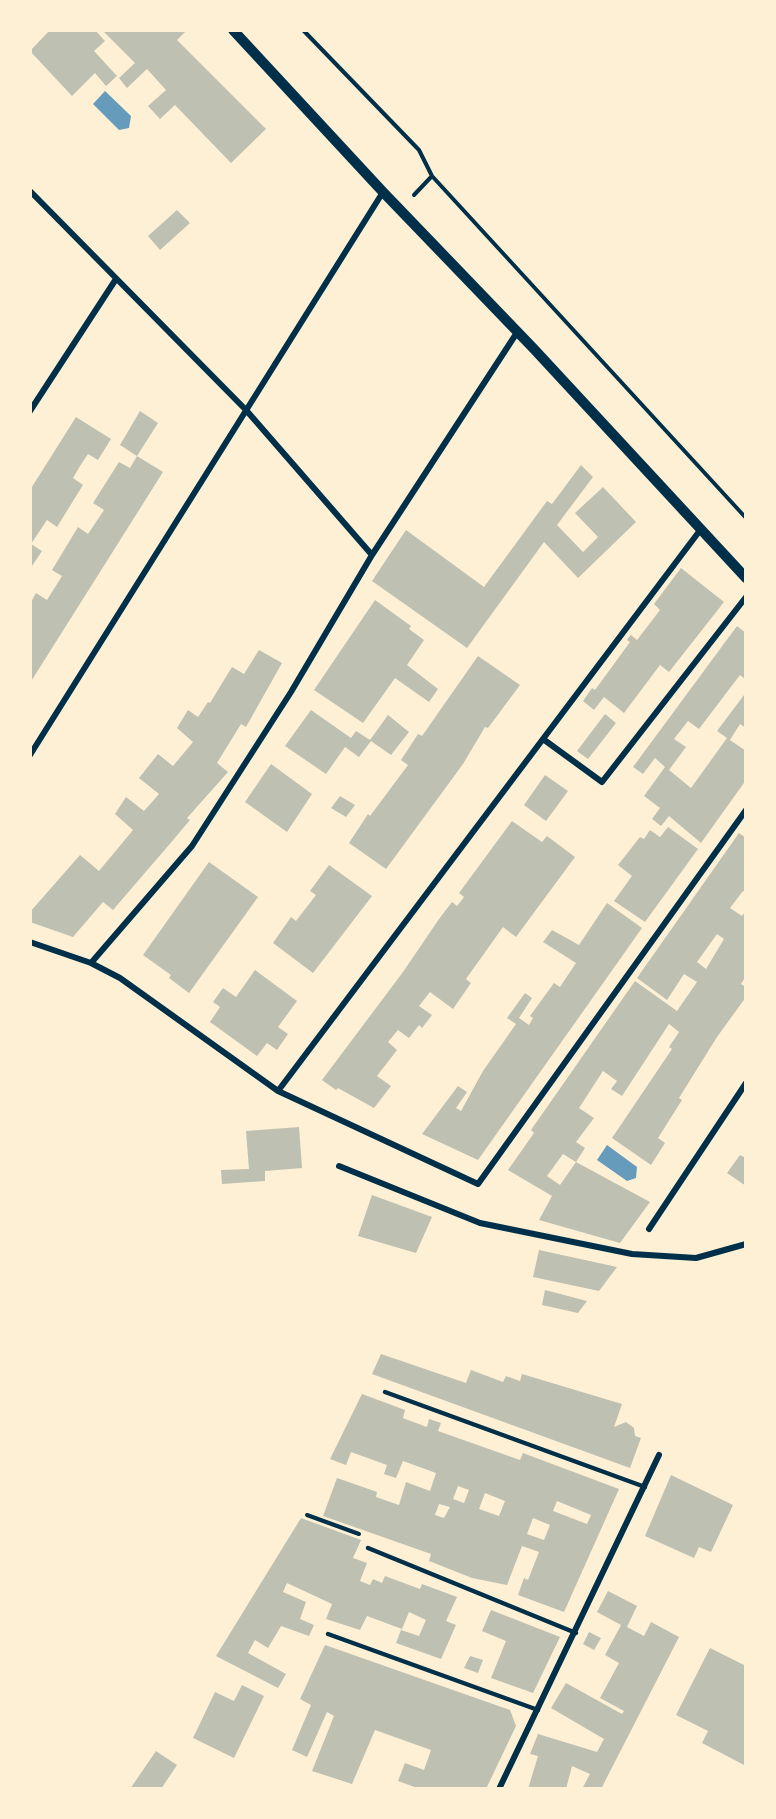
<!DOCTYPE html>
<html>
<head>
<meta charset="utf-8">
<style>
	body { margin:0 }
	#map { position:relative; width:776px; height:1819px; overflow:hidden; background:#fdf0d5; font-family:Bitter,serif }
	canvas { display:block }
	.frame { position:absolute; inset:0; border:32px solid #fdf0d5; pointer-events:none }
</style>
</head>
<body>
<div id="map">
<canvas width="776" height="1819"></canvas>
<div class="frame"></div>
</div>
<script>
const g = document.querySelector('canvas').getContext('2d');
g.lineJoin = 'round';
function paint(path, color) { g.fillStyle = color; g.fill(path, 'evenodd'); }
const toPath = rows => new Path2D(rows.map(r => 'M' + r).join(''));
function stroke(path, color, width, dash) { g.strokeStyle = color; g.lineWidth = width; g.lineCap = dash ? 'butt' : 'round'; g.setLineDash(dash || []); g.stroke(path); }
paint(toPath([
	[105,91,131,116,129,128,119,130,93,104],
	[607,1145,637,1167,636,1178,627,1181,597,1160]
]), '#669bbc');
paint(toPath([
	[50,30,95,30,105,41,94,51,117,76,106,86,95,73,72,96,30,51],
	[102,30,187,30,177,40,266,129,231,163,175,105,160,119,148,106,166,90,147,69,127,88,119,78,135,63],
	[177,210,190,223,160,250,148,236],
	[140,411,158,423,137,456,120,445],
	[76,417,111,439,98,460,88,454,80,466,73,478,83,485,57,527,47,520,31,544,42,551,30,569,30,490],
	[137,456,163,472,30,683,30,604,36,593,47,600,62,576,52,570,78,527,88,534,104,510,93,503,119,462,130,468],
	[581,465,593,477,557,525,583,552,598,537,575,513,603,487,636,522,578,578,544,542,467,648,372,581,406,530,484,587,547,501,552,504],
	[681,568,724,602,669,672,660,665,624,713,604,697,594,710,583,701,592,688,595,690,630,642,627,640,629,637,631,635,637,640,660,610,654,604],
	[375,600,411,626,409,629,424,640,407,665,438,689,429,702,395,678,363,723,314,690],
	[737,626,746,633,746,680,740,675,699,729,688,721,674,739,686,747,669,770,691,788,727,738,717,731,744,695,746,697,746,728,740,724,730,740,746,751,746,780,701,843,669,816,661,826,652,819,660,808,644,796,665,767,655,758,643,774,633,767],
	[259,650,282,663,246,727,241,724,217,763,228,772,187,818,190,820,174,839,113,910,103,902,73,937,30,922,30,912,80,855,99,871,133,830,115,814,126,797,144,811,159,794,139,778,158,754,173,766,193,742,177,728,188,710,198,717,208,702,210,703,232,667,244,674],
	[478,656,520,685,488,728,485,727,463,764,386,869,349,843,368,814,370,816,408,765,401,760,418,734,422,736],
	[311,710,351,738,356,731,370,740,388,715,409,732,391,755,371,741,359,757,345,747,326,774,285,746],
	[605,714,616,723,588,759,577,751],
	[271,764,312,794,287,832,245,802],
	[545,775,568,791,546,821,524,805],
	[340,796,355,805,346,817,331,808],
	[512,821,542,842,547,836,575,857,516,937,503,927,466,979,471,983,453,1009,430,992,419,1006,432,1015,422,1028,419,1025,409,1038,398,1030,388,1042,397,1050,377,1076,391,1086,374,1108,338,1088,336,1090,322,1080,403,972,439,919,452,902,457,906,464,897,459,893],
	[668,827,698,849,645,922,614,901,632,876,618,865,640,837,644,839,650,830,660,837],
	[739,833,746,838,746,893,743,891,730,908,742,916,746,910,746,976,741,984,746,987,746,997,717,1037,679,1098,682,1100,658,1138,665,1143,651,1165,612,1138,672,1049,669,1047,679,1032,669,1024,622,1096,611,1089,617,1081,603,1071,579,1108,594,1118,576,1142,585,1148,576,1162,563,1154,547,1176,560,1185,576,1162,650,1202,620,1243,539,1220,552,1196,508,1170,534,1133,531,1130,635,981,677,1011,697,982,684,974,667,1000,637,978],
	[717,934,724,939,706,969,697,962],
	[209,862,258,897,189,993,169,978,171,975,143,955],
	[329,865,372,896,313,973,273,943,291,917,296,921,316,895,310,891],
	[607,903,642,928,478,1160,422,1134,458,1086,467,1092,456,1108,461,1111,483,1071,516,1024,507,1018,525,993,532,998,519,1018,529,1025,533,1018,530,1016,554,983,560,987,576,963,543,942,552,930,579,945],
	[255,970,297,1001,278,1027,288,1034,277,1050,267,1043,257,1056,210,1022,220,1007,213,1002,223,988,236,997],
	[299,1127,302,1168,265,1171,265,1181,222,1184,221,1170,249,1169,246,1131],
	[746,1154,746,1186,727,1173,740,1155,744,1157],
	[372,1195,432,1217,416,1253,358,1236],
	[539,1250,617,1267,599,1291,533,1277],
	[545,1290,587,1301,578,1313,542,1305],
	[381,1354,466,1383,471,1370,503,1382,506,1376,520,1381,522,1374,622,1404,614,1427,626,1422,634,1428,635,1436,641,1438,630,1468,372,1374],
	[362,1394,405,1410,403,1418,408,1420,427,1427,429,1419,441,1423,438,1431,520,1460,523,1453,619,1489,564,1612,518,1595,524,1578,528,1580,539,1552,522,1546,507,1585,472,1578,429,1561,431,1554,323,1516,337,1478,377,1492,376,1497,399,1505,406,1482,430,1491,436,1473,403,1461,396,1478,384,1474,387,1465,351,1452,346,1465,330,1459],
	[458,1486,469,1490,464,1503,453,1499],
	[485,1493,505,1501,499,1516,479,1509],
	[557,1501,591,1515,587,1524,553,1511],
	[439,1504,450,1507,444,1518,435,1515],
	[533,1518,550,1525,544,1540,527,1534],
	[671,1475,733,1505,711,1552,699,1547,694,1558,645,1536],
	[301,1518,361,1540,353,1558,367,1563,360,1581,370,1585,373,1579,382,1583,385,1576,420,1589,422,1584,457,1597,446,1621,456,1625,441,1659,396,1643,401,1630,419,1636,426,1620,409,1612,402,1629,367,1616,360,1630,326,1619,332,1604,287,1583,283,1592,306,1602,300,1619,314,1625,309,1636,281,1626,268,1648,255,1640,248,1653,286,1674,278,1688,216,1656],
	[608,1591,637,1606,627,1627,644,1636,651,1622,679,1637,601,1789,582,1789,590,1774,572,1766,566,1789,528,1789,538,1756,530,1754,538,1734,597,1752,604,1739,551,1708,566,1683,622,1714,624,1711,600,1698,619,1663,605,1655,621,1625,597,1612],
	[491,1610,560,1637,533,1693,491,1678,506,1641,482,1631],
	[589,1632,601,1638,594,1650,583,1644],
	[325,1645,510,1710,516,1726,486,1789,420,1789,398,1781,405,1763,424,1770,431,1750,375,1730,352,1784,312,1771,334,1716,327,1712,307,1757,292,1750,311,1705,300,1699],
	[710,1648,746,1666,746,1766,702,1743,708,1731,676,1715],
	[470,1656,483,1660,478,1673,464,1668],
	[242,1685,264,1696,234,1758,193,1738,215,1692,234,1701],
	[156,1751,177,1765,161,1789,130,1789]
]), '#bec0b2');
stroke(toPath([
	[303,30,419,150,432,176,746,518],
	[414,195,432,176],
	[307,1515,359,1534]
]), '#003049', 4);
stroke(toPath([
	[385,1392,645,1487],
	[368,1548,576,1633],
	[328,1634,538,1710]
]), '#003049', 4.5);
stroke(toPath([
	[30,191,246,410,372,555],
	[30,411,116,279],
	[543,739,602,782,746,597],
	[30,755,383,192],
	[30,942,91,963,120,978,278,1091,478,1184,746,810],
	[91,963,192,846,291,692,372,555,518,331],
	[278,1091,701,529],
	[339,1166,480,1223,632,1254,696,1258,746,1244],
	[649,1229,746,1083],
	[499,1789,659,1455]
]), '#003049', 6);
stroke(toPath([
	[233,30,383,192,534,349,746,578]
]), '#003049', 10);
</script>
</body>
</html>
